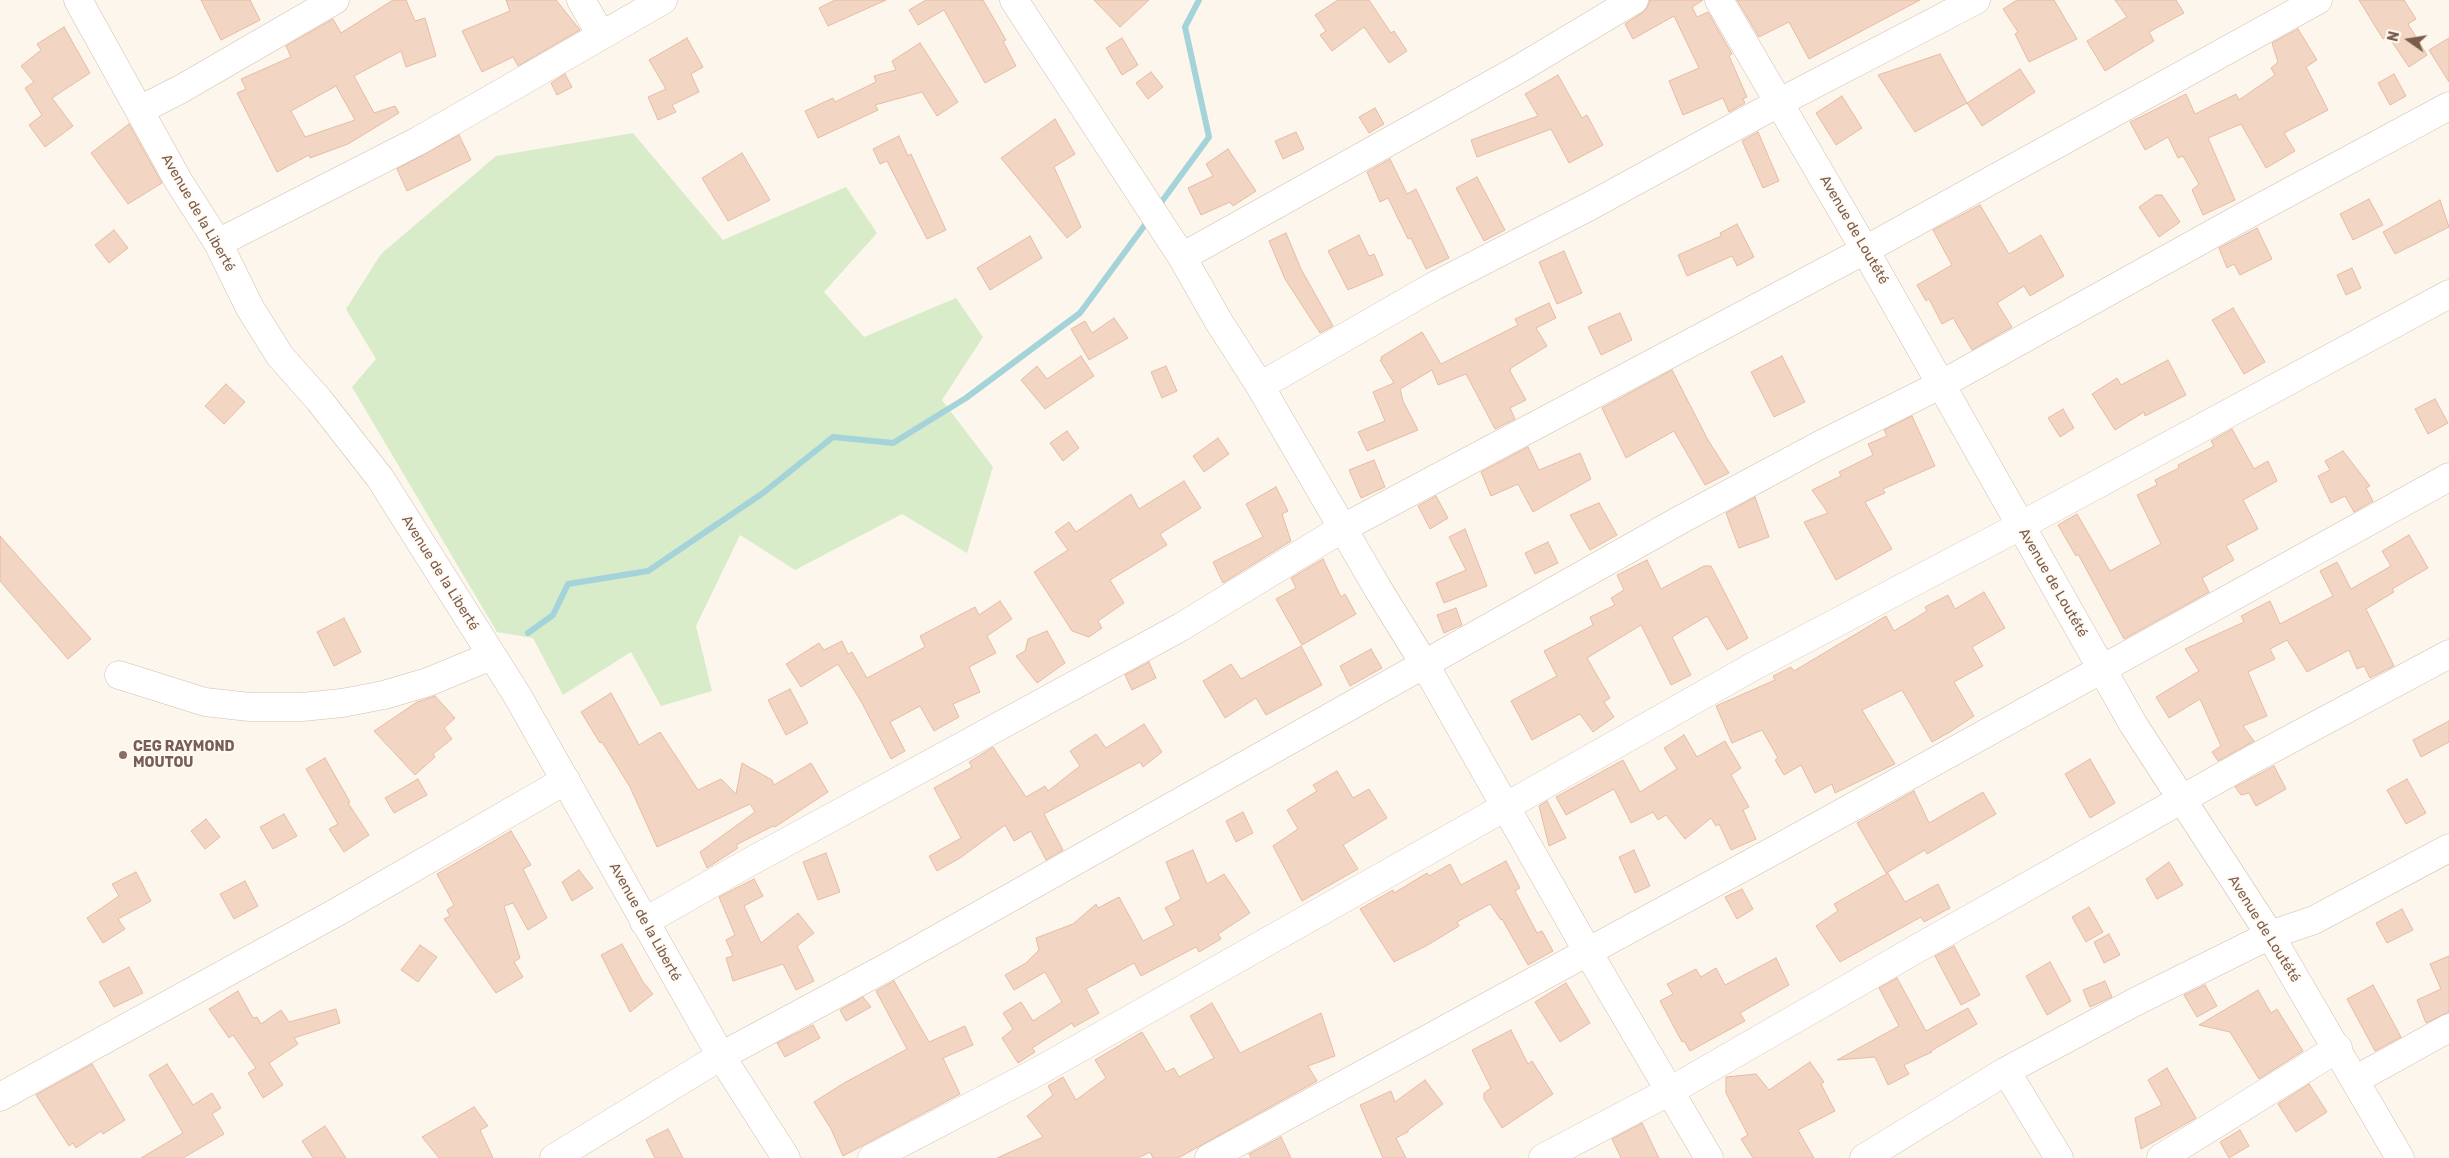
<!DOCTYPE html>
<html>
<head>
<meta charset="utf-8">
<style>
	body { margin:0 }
	#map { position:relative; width:2449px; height:1158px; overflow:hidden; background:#fdf6ec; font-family:Rubik,sans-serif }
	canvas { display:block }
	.north { position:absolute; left:2384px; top:15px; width:50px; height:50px; -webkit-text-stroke:4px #fffaf3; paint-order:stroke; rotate:283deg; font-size:14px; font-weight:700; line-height:20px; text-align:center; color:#7a5c4d }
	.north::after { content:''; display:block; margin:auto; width:18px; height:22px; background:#7a5c4d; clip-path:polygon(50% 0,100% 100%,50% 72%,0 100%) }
</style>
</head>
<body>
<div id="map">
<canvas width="2449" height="1158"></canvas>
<div class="north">N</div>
</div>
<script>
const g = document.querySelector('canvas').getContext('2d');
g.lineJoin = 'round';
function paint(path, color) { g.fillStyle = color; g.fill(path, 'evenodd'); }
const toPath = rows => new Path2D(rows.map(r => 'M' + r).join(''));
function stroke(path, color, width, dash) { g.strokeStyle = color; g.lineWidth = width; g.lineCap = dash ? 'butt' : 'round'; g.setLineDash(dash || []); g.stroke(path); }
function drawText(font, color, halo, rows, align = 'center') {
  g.font = font + ' Rubik,sans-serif'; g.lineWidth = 4; g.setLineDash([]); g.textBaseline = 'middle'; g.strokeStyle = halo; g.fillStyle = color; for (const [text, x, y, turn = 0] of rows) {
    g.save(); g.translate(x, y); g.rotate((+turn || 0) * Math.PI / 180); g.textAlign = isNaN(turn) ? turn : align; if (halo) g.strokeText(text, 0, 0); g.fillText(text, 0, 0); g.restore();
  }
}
paint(toPath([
	[633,133,723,240,846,187,877,233,824,292,864,337,956,298,983,337,942,400,993,467,967,553,902,514,795,570,740,535,696,626,712,691,661,706,631,652,563,695,533,638,497,632,352,387,376,359,346,309,381,254,496,156]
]), '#d8ecc9');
stroke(toPath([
	[1157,208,1209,137,1185,27,1199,0],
	[528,633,553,615,568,584,648,571,763,493,833,437,893,443,966,398,1080,313,1150,218]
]), '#a5d3da', 6);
const building = toPath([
	[201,0,250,0,260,20,221,40,201,0],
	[393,0,406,0,415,21,425,18,436,56,406,67,401,51,354,76,374,113,395,106,399,113,348,144,310,158,309,155,277,172,237,93,246,89,241,79,291,57,286,46,333,19,341,33,393,0],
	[336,86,355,120,305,137,291,111,336,86],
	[506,0,556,0,580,30,518,66,513,57,482,72,462,31,510,11,506,0],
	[835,0,886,0,828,26,819,8,835,0],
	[926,0,983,0,1006,40,1003,41,1016,66,985,83,944,10,918,25,909,10,926,0],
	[1094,0,1149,0,1120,27,1094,0],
	[1338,0,1369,0,1391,33,1394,31,1407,51,1389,63,1364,27,1332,51,1320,35,1326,31,1315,15,1338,0],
	[1650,0,1703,0,1692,7,1697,17,1708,12,1732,54,1729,56,1747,97,1743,99,1745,103,1729,112,1723,98,1683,115,1669,81,1699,68,1674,16,1633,39,1625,24,1642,13,1647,8,1650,0],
	[1737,0,1920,0,1809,59,1789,22,1759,37,1737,0],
	[2017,0,2054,0,2077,39,2029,62,2015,34,2018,32,2003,9,2017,0],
	[2115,0,2176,0,2184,13,2149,32,2154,41,2105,71,2087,41,2127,17,2115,0],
	[2359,0,2404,0,2416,19,2408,24,2427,55,2409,67,2388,36,2383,39,2359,0],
	[64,27,90,73,52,98,73,126,45,147,29,125,42,115,25,88,34,82,21,66,41,50,37,44,64,27],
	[2298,29,2317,60,2306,67,2328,110,2284,133,2295,151,2266,168,2241,124,2208,138,2235,200,2203,215,2192,190,2199,184,2183,156,2178,158,2168,137,2145,150,2130,122,2186,94,2195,114,2236,94,2239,100,2275,75,2271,68,2278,62,2272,43,2298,29],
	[687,38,703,67,691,74,699,92,672,105,676,112,658,120,648,97,666,89,649,60,687,38],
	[1122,38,1138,65,1122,75,1106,48,1122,38],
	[2449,38,2449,82,2429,50,2449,38],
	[920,43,958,102,937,116,922,92,875,105,878,110,818,138,805,111,833,98,835,102,876,82,874,76,896,70,892,61,920,43],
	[1940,54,1967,103,1915,132,1878,75,1940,54],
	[2020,69,2035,92,1982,126,1967,103,2020,69],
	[1151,72,1163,87,1148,99,1136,83,1151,72],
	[565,74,572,87,557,95,551,83,565,74],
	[2394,74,2406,96,2390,105,2378,83,2394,74],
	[1558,75,1582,118,1587,115,1603,145,1569,163,1551,129,1477,157,1471,140,1538,116,1525,94,1558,75],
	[1842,96,1862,128,1836,145,1816,113,1842,96],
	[1375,108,1384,124,1369,133,1359,117,1375,108],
	[1055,119,1075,154,1054,167,1081,227,1067,238,1001,158,1055,119],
	[129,124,162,183,128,204,91,153,129,124],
	[1296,132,1304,149,1283,159,1275,141,1296,132],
	[1758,132,1779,181,1763,188,1742,141,1758,132],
	[459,135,471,160,407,191,397,169,459,135],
	[899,136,908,156,911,154,946,230,927,239,887,161,880,164,873,149,899,136],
	[1228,149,1256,191,1233,206,1230,202,1201,215,1188,188,1213,176,1206,164,1228,149],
	[742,153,770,200,728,221,702,178,742,153],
	[1390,159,1407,194,1416,189,1449,258,1426,269,1411,238,1408,239,1388,198,1380,202,1367,172,1390,159],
	[1477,177,1505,230,1484,241,1456,188,1477,177],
	[2156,195,2162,195,2180,222,2159,237,2139,207,2156,195],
	[2369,199,2383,225,2353,240,2340,214,2369,199],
	[2440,200,2449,227,2395,254,2383,232,2440,200],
	[1980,205,2009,254,2041,235,2064,276,2030,296,2024,286,1997,303,2012,327,1972,350,1953,318,1942,324,1929,299,1926,301,1917,285,1952,265,1933,230,1980,205],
	[1737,224,1754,257,1737,266,1732,256,1687,276,1678,255,1721,236,1720,233,1737,224],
	[2257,228,2272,259,2240,275,2234,264,2227,268,2219,248,2257,228],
	[114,230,128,248,109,263,95,245,114,230],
	[1286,233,1301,269,1333,326,1320,333,1285,279,1269,241,1286,233],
	[1359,235,1369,256,1374,254,1383,275,1348,290,1328,251,1359,235],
	[1030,236,1042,258,990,290,977,268,1030,236],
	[1564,251,1582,293,1557,304,1539,262,1564,251],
	[2352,268,2361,288,2346,295,2337,275,2352,268],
	[1549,303,1556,318,1536,328,1547,346,1511,368,1510,371,1526,400,1510,408,1515,419,1495,429,1466,374,1438,385,1432,370,1400,389,1403,401,1418,430,1367,451,1358,432,1385,421,1373,392,1394,383,1380,360,1382,359,1381,357,1422,332,1441,364,1518,325,1515,319,1549,303],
	[2233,308,2265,362,2244,374,2212,320,2233,308],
	[1620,313,1632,340,1601,355,1588,327,1620,313],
	[1114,318,1128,338,1089,360,1071,329,1085,321,1092,333,1114,318],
	[1081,356,1094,376,1045,409,1021,380,1037,366,1047,379,1081,356],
	[1782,356,1805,402,1774,417,1751,372,1782,356],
	[2168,360,2186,395,2145,416,2144,412,2115,430,2092,394,2117,378,2121,385,2168,360],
	[1166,366,1177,391,1162,398,1151,372,1166,366],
	[1672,370,1708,440,1729,473,1705,485,1674,431,1626,458,1602,408,1672,370],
	[226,384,245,402,224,424,205,406,226,384],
	[2435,399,2448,423,2428,434,2415,409,2435,399],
	[2063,409,2074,428,2060,437,2048,418,2063,409],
	[1912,416,1935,466,1883,489,1885,493,1865,502,1892,549,1836,580,1804,522,1828,513,1812,490,1841,476,1839,472,1873,455,1868,444,1887,436,1884,430,1912,416],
	[2232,429,2254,469,2268,461,2277,481,2243,500,2258,529,2226,546,2234,560,2202,578,2209,592,2124,639,2078,554,2076,556,2058,525,2077,514,2110,571,2161,544,2137,495,2157,485,2155,480,2179,468,2178,465,2214,446,2211,441,2232,429],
	[1067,431,1079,448,1063,461,1050,443,1067,431],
	[1218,438,1229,454,1204,472,1193,456,1218,438],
	[1528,447,1539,470,1580,453,1591,479,1533,512,1518,484,1491,496,1481,472,1528,447],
	[2343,451,2370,486,2366,488,2373,501,2354,512,2345,496,2331,503,2318,476,2330,470,2325,461,2343,451],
	[1374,460,1385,487,1361,498,1349,470,1374,460],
	[1184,481,1201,508,1160,534,1167,545,1110,580,1124,603,1098,621,1102,628,1089,637,1072,631,1034,572,1068,550,1055,532,1069,522,1076,532,1131,494,1139,509,1184,481],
	[1276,487,1288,511,1282,514,1291,541,1223,583,1213,562,1263,537,1246,504,1276,487],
	[1436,496,1448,518,1430,529,1418,506,1436,496],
	[1755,497,1769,537,1739,548,1726,513,1755,497],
	[1599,503,1617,535,1590,550,1570,515,1599,503],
	[1465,529,1487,586,1444,603,1436,583,1466,570,1449,537,1465,529],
	[2409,535,2428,568,2392,589,2394,592,2366,609,2394,666,2370,678,2364,666,2357,669,2349,650,2307,672,2287,640,2270,649,2275,659,2248,672,2267,716,2243,726,2254,741,2218,761,2212,752,2221,746,2200,699,2169,718,2156,697,2199,671,2185,649,2244,622,2241,616,2270,601,2280,624,2333,596,2320,571,2337,562,2351,589,2391,566,2382,551,2409,535],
	[0,536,91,639,68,659,0,581,0,536],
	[1548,542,1558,563,1535,574,1525,553,1548,542],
	[1323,559,1341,597,1345,594,1356,614,1302,645,1276,599,1296,588,1291,578,1323,559],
	[1647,560,1661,589,1704,566,1711,566,1748,638,1727,650,1707,616,1672,637,1691,675,1671,685,1641,625,1587,658,1610,698,1604,702,1614,717,1593,732,1580,714,1532,740,1511,701,1557,676,1544,651,1593,625,1590,617,1615,605,1611,598,1624,590,1617,575,1647,560],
	[1984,592,2005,628,1972,647,1983,666,1954,682,1974,716,1950,732,1932,742,1902,690,1862,710,1895,764,1835,793,1832,784,1815,793,1801,765,1784,775,1775,760,1778,758,1762,730,1732,743,1716,706,1775,680,1773,676,1791,667,1794,671,1886,616,1894,631,1927,611,1925,607,1948,595,1955,609,1984,592],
	[1000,601,1012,619,987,636,996,653,969,667,980,692,953,704,959,717,934,731,920,706,890,722,905,751,891,759,862,703,838,664,801,687,786,664,819,643,824,650,842,641,848,654,852,652,867,678,925,647,920,636,975,607,979,615,1000,601],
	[1456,608,1462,625,1444,633,1437,615,1456,608],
	[344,618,361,652,334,666,317,632,344,618],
	[1047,631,1065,663,1037,683,1016,656,1025,651,1028,639,1047,631],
	[1301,646,1322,685,1266,715,1256,698,1225,718,1203,681,1231,664,1241,679,1301,646],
	[1371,649,1382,668,1350,686,1340,666,1371,649],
	[1149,662,1156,678,1132,690,1125,675,1149,662],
	[790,689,808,723,786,735,768,700,790,689],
	[611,693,639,745,660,732,698,790,721,779,736,794,742,763,772,780,774,785,811,763,828,792,775,827,773,826,736,845,738,848,707,868,700,852,755,812,750,804,657,847,630,787,602,742,600,743,581,712,611,693],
	[435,696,455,718,444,728,452,739,433,754,435,757,415,775,374,731,417,702,435,696],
	[2449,721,2449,742,2421,757,2413,740,2449,721],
	[1144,724,1162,752,1143,767,1140,762,1044,814,1063,850,1046,860,1031,831,1014,841,1005,825,960,858,937,871,929,856,961,838,934,788,972,767,969,762,993,747,1026,797,1045,786,1048,791,1080,766,1070,751,1096,734,1106,748,1144,724],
	[1684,735,1697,757,1725,741,1741,768,1731,775,1749,807,1743,810,1756,839,1731,850,1719,824,1716,826,1711,818,1685,839,1666,815,1658,820,1653,812,1631,823,1614,789,1566,815,1556,797,1623,760,1640,792,1677,769,1664,748,1684,735],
	[325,758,350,802,348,803,369,835,344,852,329,829,338,824,306,769,325,758],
	[2090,759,2115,803,2090,818,2065,774,2090,759],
	[2274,766,2286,789,2256,806,2249,793,2241,795,2235,787,2274,766],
	[1337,771,1353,798,1369,789,1387,818,1343,845,1358,869,1302,901,1273,846,1298,829,1287,810,1317,791,1313,785,1337,771],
	[418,779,427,795,394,813,385,798,418,779],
	[2407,779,2426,813,2406,824,2387,790,2407,779],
	[1914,791,1929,823,1983,792,1996,814,1927,854,1925,850,1886,873,1857,823,1914,791],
	[1547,801,1566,838,1549,846,1539,806,1547,801],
	[1243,812,1253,833,1236,842,1226,821,1243,812],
	[284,814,297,836,273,849,260,827,284,814],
	[206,819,220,837,205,849,191,831,206,819],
	[511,831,531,865,523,869,547,918,528,930,513,903,504,906,520,958,514,962,523,977,496,993,444,919,450,916,447,910,454,905,437,874,511,831],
	[1193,850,1207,884,1224,874,1250,913,1218,934,1221,939,1199,952,1196,947,1141,976,1134,963,1086,989,1099,1013,1074,1027,1072,1023,1032,1048,1035,1052,1018,1063,1002,1038,1013,1029,1003,1013,1021,1002,1033,1021,1062,1002,1045,972,1014,990,1005,975,1026,963,1039,950,1036,938,1073,924,1096,904,1098,908,1119,897,1143,941,1174,925,1165,908,1181,899,1166,862,1193,850],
	[1634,850,1650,886,1635,893,1619,857,1634,850],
	[826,853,840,892,818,900,803,862,826,853],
	[1506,861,1520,888,1515,891,1537,933,1542,931,1553,951,1528,965,1502,919,1501,920,1490,904,1457,922,1459,926,1426,946,1394,962,1360,909,1393,890,1394,893,1427,873,1429,876,1450,864,1461,885,1506,861],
	[2169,862,2183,885,2157,899,2146,879,2169,862],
	[579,870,593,888,572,901,562,882,579,870],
	[136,872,151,901,118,919,125,929,103,943,87,918,119,896,112,884,136,872],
	[1888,873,1905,902,1938,884,1950,908,1924,922,1921,917,1840,962,1816,926,1838,911,1834,904,1888,873],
	[754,879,763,896,744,906,761,943,798,913,814,933,797,946,814,981,796,990,783,964,733,981,726,958,733,956,726,940,735,935,719,897,754,879],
	[245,881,258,906,234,919,220,894,245,881],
	[1742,889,1753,909,1737,919,1725,897,1742,889],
	[2089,907,2103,932,2086,942,2072,917,2089,907],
	[2402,909,2413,930,2387,943,2376,923,2402,909],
	[2109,934,2120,955,2104,963,2094,942,2109,934],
	[622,944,643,982,653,994,630,1012,601,955,622,944],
	[420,945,437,957,418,982,401,970,420,945],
	[1954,946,1980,995,1961,1005,1935,956,1954,946],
	[2449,956,2449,1012,2426,1023,2417,1000,2441,989,2430,964,2449,956],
	[1776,958,1789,985,1740,1013,1745,1021,1690,1051,1684,1041,1682,1042,1660,1001,1673,994,1667,984,1696,969,1701,977,1716,968,1725,985,1776,958],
	[2050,962,2071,1001,2047,1015,2026,976,2050,962],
	[129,967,143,993,114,1007,99,982,129,967],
	[1897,978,1926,1031,1968,1008,1977,1024,1931,1051,1932,1052,1904,1065,1909,1074,1888,1085,1875,1057,1837,1060,1899,1026,1879,988,1897,978],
	[894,981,929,1042,965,1026,973,1045,943,1058,960,1094,843,1156,831,1129,814,1102,844,1083,907,1049,876,991,894,981],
	[2105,981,2112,997,2090,1007,2083,990,2105,981],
	[1566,983,1590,1023,1560,1042,1535,1002,1566,983],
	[2205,985,2217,1006,2197,1017,2184,995,2205,985],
	[2373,985,2401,1037,2375,1051,2347,999,2373,985],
	[2258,990,2271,1013,2277,1009,2303,1051,2259,1079,2230,1032,2199,1025,2258,990],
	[238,991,253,1018,257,1017,261,1024,281,1010,289,1022,336,1009,340,1023,294,1038,298,1044,269,1063,283,1085,263,1098,248,1073,256,1068,233,1035,229,1038,209,1009,238,991],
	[863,997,871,1007,846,1021,840,1010,863,997],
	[1212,1003,1240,1053,1321,1013,1335,1056,1308,1066,1317,1081,1178,1158,1153,1158,1150,1152,1138,1158,997,1158,1043,1137,1027,1116,1053,1095,1048,1086,1063,1077,1076,1100,1106,1078,1095,1060,1142,1032,1166,1072,1174,1068,1179,1077,1214,1058,1190,1016,1212,1003],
	[813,1025,820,1038,785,1057,777,1043,813,1025],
	[1511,1030,1528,1064,1532,1061,1553,1094,1502,1128,1484,1099,1484,1093,1491,1088,1472,1050,1511,1030],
	[1810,1062,1824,1082,1821,1084,1835,1111,1798,1130,1814,1158,1753,1158,1741,1139,1748,1135,1726,1093,1726,1077,1756,1074,1769,1090,1810,1062],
	[92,1064,125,1120,103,1134,101,1131,76,1148,73,1143,69,1146,36,1095,92,1064],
	[167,1064,193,1105,212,1093,221,1108,212,1114,224,1134,183,1158,141,1158,183,1133,149,1075,167,1064],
	[2167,1068,2196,1118,2141,1149,2135,1118,2162,1105,2148,1080,2167,1068],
	[1425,1080,1443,1104,1408,1130,1408,1132,1396,1138,1406,1158,1383,1158,1360,1105,1391,1091,1395,1102,1425,1080],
	[2309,1084,2327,1112,2296,1132,2278,1104,2309,1084],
	[474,1107,488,1126,480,1130,493,1158,439,1158,422,1137,474,1107],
	[1642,1123,1659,1158,1621,1158,1612,1139,1642,1123],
	[325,1126,346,1158,313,1158,302,1141,325,1126],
	[668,1129,683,1158,655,1158,646,1140,668,1129],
	[2240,1130,2249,1146,2229,1158,2220,1142,2240,1130],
	[1281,1137,1291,1158,1251,1158,1249,1154,1281,1137]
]);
paint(building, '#f3d5c3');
stroke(building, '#e6bba3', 1);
const minor = toPath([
	[78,0,179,182,218,243,250,308,280,356,319,400,380,478,517,695,721,1056,786,1158],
	[581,0,601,35],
	[1014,0,1182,257,1219,322,1260,386,1378,589,1425,665,1588,952,1709,1158],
	[1719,0,1865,250,2133,724,2270,935,2400,1158],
	[140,110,181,89,335,0],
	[218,243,418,141,663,0],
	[1182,257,1519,69,1634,0],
	[1260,386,1434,286,1590,206,1780,102,1976,0],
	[119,675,205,702,250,707,302,707,342,703,384,695,428,682,491,656],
	[644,922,746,864,1181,627,1343,528,1865,250,2318,0],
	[2006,1071,2059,1158],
	[2355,1080,2449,1028],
	[0,1097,337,912,566,780],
	[554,1158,721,1056,889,966,1680,520,1820,445,1942,384,2241,218,2449,106],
	[872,1158,1037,1072,1754,666,2020,526,2449,294],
	[1209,1158,1773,851,2449,477],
	[1543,1158,1670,1091,1911,952,2255,758,2449,654],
	[1864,1158,2006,1071,2133,1003,2270,935,2314,920,2449,848],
	[2161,1158,2338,1048]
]);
stroke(minor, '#d1beb0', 29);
stroke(minor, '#fff', 28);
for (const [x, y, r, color] of [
	[123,755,5,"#8d6e63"]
]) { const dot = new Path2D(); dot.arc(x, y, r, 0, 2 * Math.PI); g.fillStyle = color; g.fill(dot); stroke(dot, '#fffaf3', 2); }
drawText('14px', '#7a5c4d', '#fffaf3', [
	["Avenue de la Liberté",198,213,60],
	["Avenue de Loutété",1854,230,60],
	["Avenue de la Liberté",440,573,58],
	["Avenue de Loutété",2053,583,60],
	["Avenue de la Liberté",645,922,61],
	["Avenue de Loutété",2264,929,58]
]);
drawText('bold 14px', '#785e54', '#fffaf3', [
	["CEG RAYMOND",133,747],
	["MOUTOU",133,763]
], 'left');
</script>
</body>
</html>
